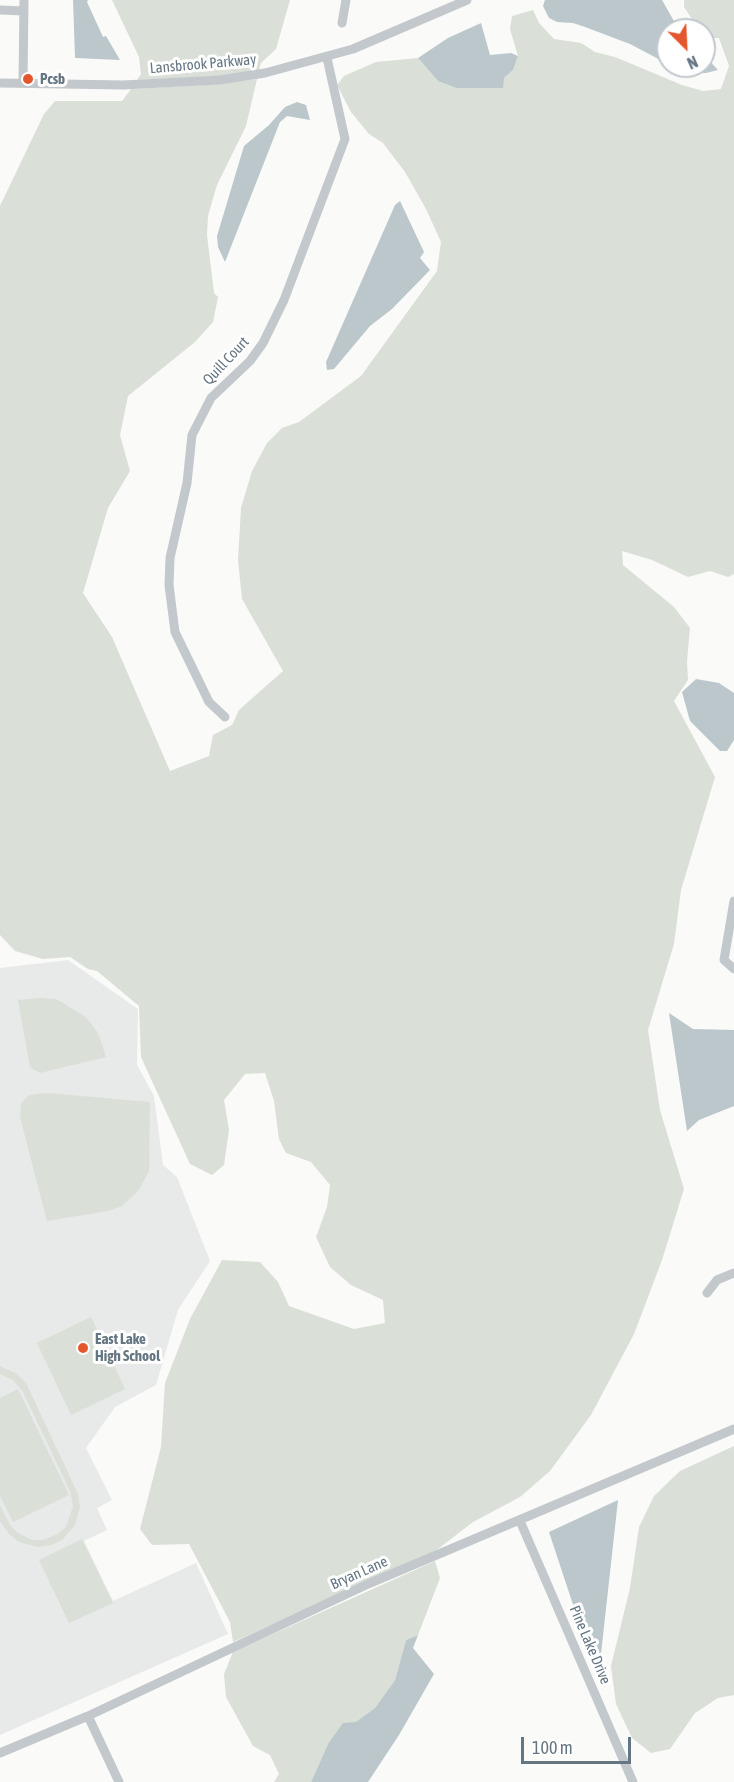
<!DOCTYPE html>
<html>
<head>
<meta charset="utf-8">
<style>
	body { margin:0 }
	#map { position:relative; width:734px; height:1782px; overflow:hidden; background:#fafaf8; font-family:"Asap Condensed",sans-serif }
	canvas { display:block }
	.north { position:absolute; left:656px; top:18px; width:60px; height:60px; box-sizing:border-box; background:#fff; border:2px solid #c1c8cd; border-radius:50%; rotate:156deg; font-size:16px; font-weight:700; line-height:24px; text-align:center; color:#657683 }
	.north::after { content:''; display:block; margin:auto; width:21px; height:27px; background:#e4572e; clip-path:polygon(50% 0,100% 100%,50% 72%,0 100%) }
	.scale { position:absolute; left:521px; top:1737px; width:110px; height:27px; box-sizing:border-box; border:3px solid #657683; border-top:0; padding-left:8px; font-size:18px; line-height:21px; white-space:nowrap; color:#657683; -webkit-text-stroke:4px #fff; paint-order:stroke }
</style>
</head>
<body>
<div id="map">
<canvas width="734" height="1782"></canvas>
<div class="north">N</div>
<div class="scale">100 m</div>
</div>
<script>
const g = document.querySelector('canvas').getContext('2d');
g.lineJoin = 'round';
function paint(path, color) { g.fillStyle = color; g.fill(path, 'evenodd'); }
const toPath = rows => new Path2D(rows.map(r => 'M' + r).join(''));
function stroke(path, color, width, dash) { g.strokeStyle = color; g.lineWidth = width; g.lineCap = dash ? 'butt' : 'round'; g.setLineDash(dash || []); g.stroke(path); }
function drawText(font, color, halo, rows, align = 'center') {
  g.font = font + ' "Asap Condensed",sans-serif'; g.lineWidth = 6; g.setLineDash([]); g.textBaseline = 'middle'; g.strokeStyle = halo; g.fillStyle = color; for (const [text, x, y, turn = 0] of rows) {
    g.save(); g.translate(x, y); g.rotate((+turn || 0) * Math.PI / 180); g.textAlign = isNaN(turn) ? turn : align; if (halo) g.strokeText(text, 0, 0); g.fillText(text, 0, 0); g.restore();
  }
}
paint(toPath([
	[68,960,138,1009,137,1065,154,1096,163,1165,177,1177,210,1261,178,1310,156,1385,115,1407,86,1448,112,1500,97,1508,107,1530,84,1541,113,1601,196,1563,228,1634,0,1735,0,968]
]), '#e8e9e9');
paint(toPath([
	[112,0,290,0,276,49,261,63,259,70,220,76,137,80,141,74,139,57],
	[684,0,734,0,734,574,728,577,710,571,688,577,652,560,622,551,623,565,674,607,690,628,687,661,688,680,674,701,715,777,681,890,674,944,648,1030,660,1110,684,1189,662,1260,634,1334,591,1415,550,1471,520,1497,473,1522,434,1552,233,1642,230,1622,189,1544,152,1545,140,1529,161,1447,165,1383,190,1319,222,1260,260,1262,278,1282,289,1306,354,1329,385,1323,383,1300,351,1285,330,1267,316,1237,327,1207,330,1185,311,1162,286,1153,279,1139,274,1101,265,1073,245,1074,224,1100,229,1130,224,1165,212,1175,190,1164,141,1057,139,1006,97,971,88,969,70,957,43,959,15,951,0,935,0,206,44,114,55,101,122,101,131,89,221,84,257,79,246,126,217,185,208,216,207,235,214,293,218,297,213,322,195,342,128,396,120,435,130,471,108,508,83,593,112,637,170,771,209,756,213,735,232,725,239,710,283,671,242,599,238,560,241,508,252,471,267,443,282,428,299,422,361,376,437,271,441,242,426,209,405,172,383,143,369,134,351,112,337,85,344,76,376,62,418,58,438,81,504,78,513,70,518,56,510,29,512,16,533,10,539,23,554,39,581,43,595,52,615,57,682,85,703,91,721,89,729,66,719,38,714,38,692,19,684,7],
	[40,998,56,999,86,1017,98,1033,106,1057,40,1073,30,1067,18,1000],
	[47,1093,150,1102,149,1171,138,1191,122,1206,108,1211,47,1221,20,1117,21,1103,29,1095],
	[91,1317,125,1389,71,1415,37,1343],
	[0,1366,17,1374,26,1383,78,1494,80,1507,75,1525,62,1540,51,1545,38,1547,19,1542,9,1534,0,1521,0,1505,10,1525,18,1533,32,1540,43,1540,58,1534,66,1527,73,1506,70,1491,23,1392,13,1380,0,1374],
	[18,1389,69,1495,13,1522,0,1496,0,1398],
	[734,1446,734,1695,718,1698,695,1713,670,1749,651,1753,632,1738,616,1704,611,1666,630,1588,639,1527,654,1496,680,1471],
	[82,1539,113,1603,69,1623,39,1560],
	[435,1561,440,1578,418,1635,406,1640,395,1680,375,1708,328,1744,311,1782,274,1782,279,1774,270,1755,253,1746,226,1697,224,1674,233,1652]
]), '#dadfd7');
paint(toPath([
	[73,0,88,0,87,2,103,37,106,36,120,60,75,58],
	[545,0,662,0,679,30,668,30,668,64,630,44,585,27,573,23,557,22,549,18,543,6],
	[481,23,490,55,511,53,518,56,513,70,504,78,503,88,457,88,438,81,418,58,448,38],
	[704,55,718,70,706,73,683,72,672,66,704,66],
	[297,102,306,105,310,120,287,116,280,122,225,262,218,247,217,236,244,146,269,125,285,107],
	[400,201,424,252,420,258,430,270,392,309,370,326,334,369,327,370,326,362,395,205],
	[696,679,719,683,734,693,734,740,727,751,720,751,690,721,682,692],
	[669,1013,693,1029,734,1030,734,1106,699,1120,687,1131],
	[618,1500,601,1654,591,1659,549,1532],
	[418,1635,413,1648,434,1674,399,1735,368,1782,311,1782,328,1744,343,1723,356,1722,375,1708,395,1680,406,1640]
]), '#bbc7cb');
stroke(toPath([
	[0,10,24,11],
	[342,23,346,0],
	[0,83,123,85,220,80,265,73,353,49,467,0],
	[23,83,24,0],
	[225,717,209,702,175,632,169,585,170,558,187,483,192,435,211,398,250,361,263,343,284,300,345,139,327,58],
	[734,901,724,960,734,969],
	[707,1293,717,1280,734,1273],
	[520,1521,633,1782],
	[88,1716,119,1782],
	[0,1753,88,1716,368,1584,734,1429]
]), '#c3c8cc', 9);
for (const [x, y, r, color] of [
	[28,79,6,"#e4572e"],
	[83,1348,6,"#e4572e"]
]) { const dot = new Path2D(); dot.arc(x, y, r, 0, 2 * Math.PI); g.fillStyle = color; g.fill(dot); stroke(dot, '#fff', 2); }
drawText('15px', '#657683', '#fff', [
	["Lansbrook Parkway",203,64,-5],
	["Quill Court",226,361,-47],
	["Bryan Lane",359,1573,-24],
	["Pine Lake Drive",590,1645,67]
]);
drawText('bold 15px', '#657683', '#fff', [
	["Pcsb",40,79],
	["East Lake",95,1339],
	["High School",95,1356]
], 'left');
</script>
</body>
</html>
